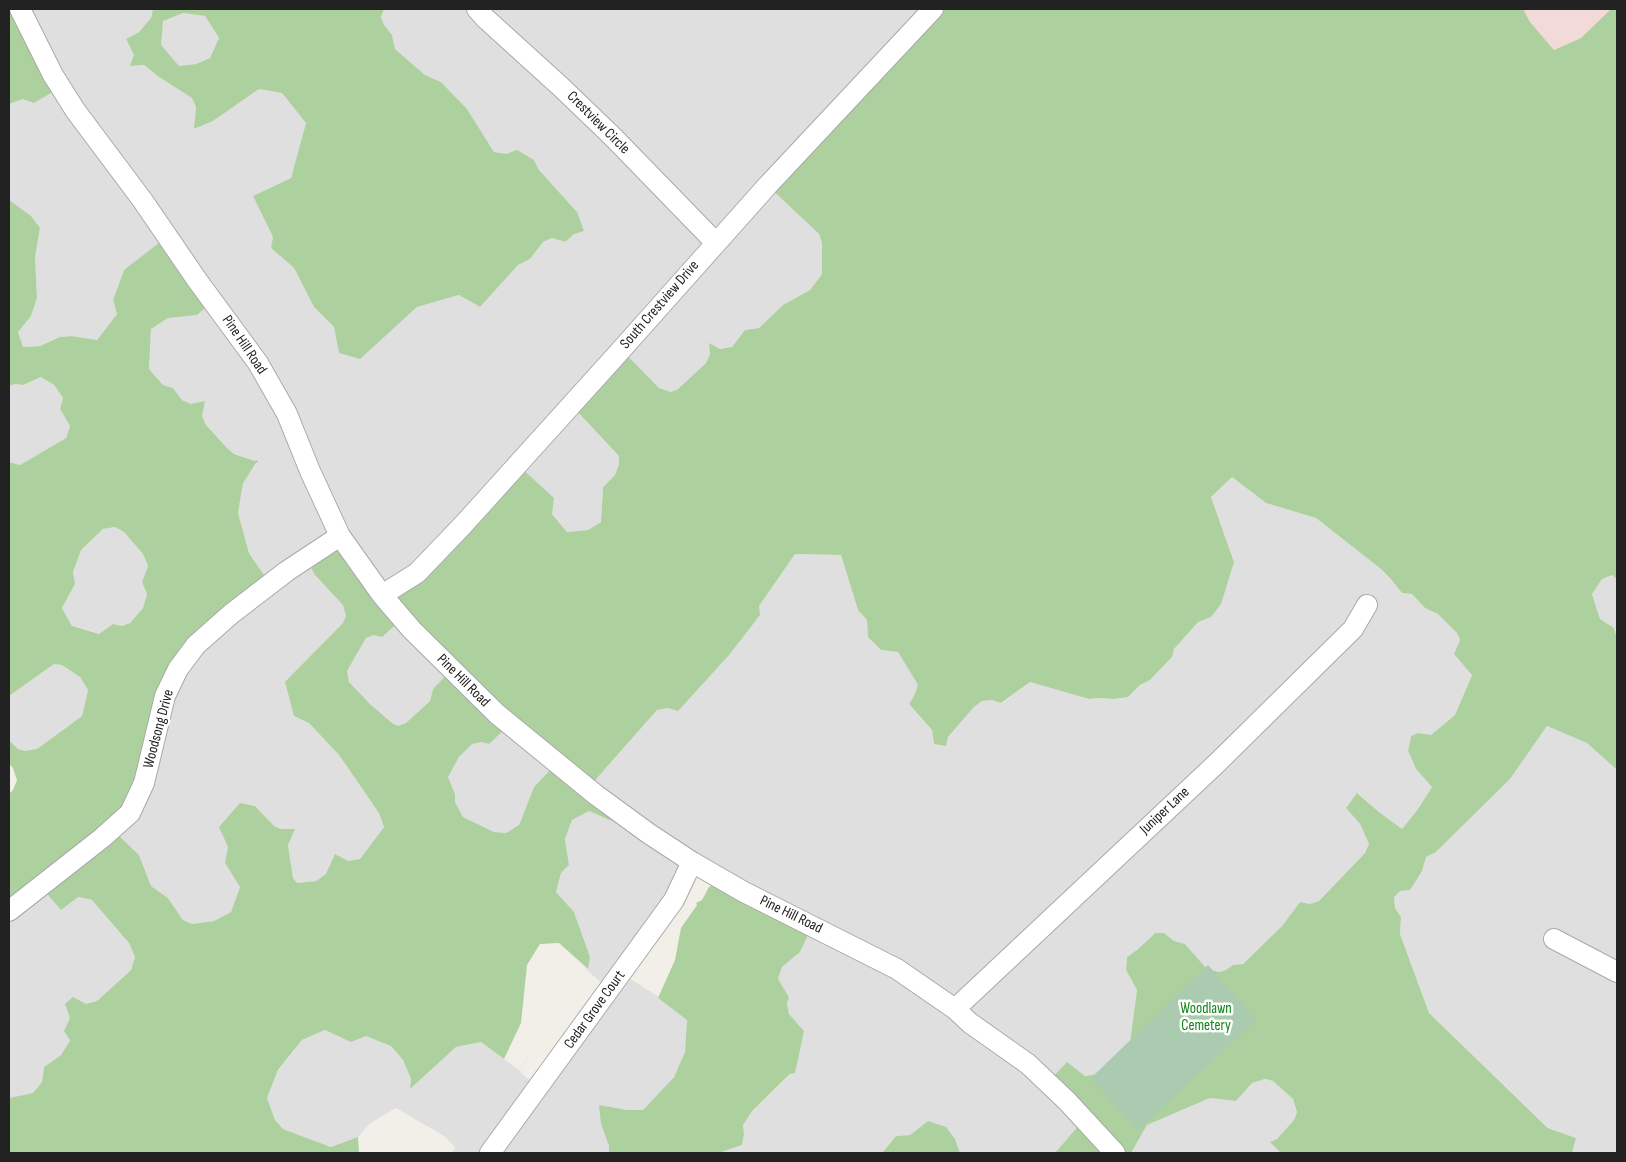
<!DOCTYPE html>
<html>
<head>
<meta charset="utf-8">
<style>
	body { margin:0 }
	#map { position:relative; width:1626px; height:1162px; overflow:hidden; background:#f2efe9; font-family:"Sofia Sans Condensed",sans-serif }
	canvas { display:block }
	.frame { position:absolute; inset:0; border:10px solid #222; pointer-events:none }
</style>
</head>
<body>
<div id="map">
<canvas width="1626" height="1162"></canvas>
<div class="frame"></div>
</div>
<script>
const g = document.querySelector('canvas').getContext('2d');
g.lineJoin = 'round';
function paint(path, color) { g.fillStyle = color; g.fill(path, 'evenodd'); }
const toPath = rows => new Path2D(rows.map(r => 'M' + r).join(''));
function stroke(path, color, width, dash) { g.strokeStyle = color; g.lineWidth = width; g.lineCap = dash ? 'butt' : 'round'; g.setLineDash(dash || []); g.stroke(path); }
function drawText(font, color, halo, rows, align = 'center') {
  g.font = font + ' "Sofia Sans Condensed",sans-serif'; g.lineWidth = 5; g.setLineDash([]); g.textBaseline = 'middle'; g.strokeStyle = halo; g.fillStyle = color; for (const [text, x, y, turn = 0] of rows) {
    g.save(); g.translate(x, y); g.rotate((+turn || 0) * Math.PI / 180); g.textAlign = isNaN(turn) ? turn : align; if (halo) g.strokeText(text, 0, 0); g.fillText(text, 0, 0); g.restore();
  }
}
paint(toPath([
	[21,9,153,9,151,18,139,32,126,39,134,55,131,66,144,65,159,77,192,98,196,107,195,129,213,121,259,89,282,93,306,123,291,178,253,196,273,237,271,248,294,268,314,307,334,327,339,353,392,329,417,307,459,295,480,307,518,265,530,259,543,242,552,238,565,242,574,234,577,212,539,170,534,160,494,152,467,109,441,82,425,75,395,49,392,35,384,25,381,17,384,9,935,9,769,187,819,234,822,243,822,274,810,290,783,305,759,328,745,330,732,347,720,349,710,354,706,363,678,389,671,392,659,388,622,350,573,407,619,456,619,464,615,475,603,487,601,522,588,530,567,532,552,514,385,592,315,575,344,605,346,616,309,723,339,755,379,813,384,827,360,859,348,861,316,881,297,883,293,878,288,845,295,829,281,829,274,826,255,806,247,805,227,842,228,847,225,863,240,887,231,912,214,921,192,924,183,920,168,898,151,886,139,855,113,830,182,664,270,584,249,553,238,513,243,482,257,463,255,461,235,454,234,455,228,449,206,425,202,416,191,404,182,400,173,388,163,385,149,369,151,329,168,318,197,315,124,270,113,300,117,314,97,340,72,336,60,337,40,346,23,347,18,332,31,316,37,298,35,257,40,228,9,200,9,104,24,99],
	[183,13,205,16,219,38,210,58,196,64,179,66,160,45,163,21],
	[41,377,54,385,63,398,60,409,70,426,66,438,20,465,9,462,9,386,15,384,23,385],
	[1232,477,1266,503,1316,518,1381,569,1390,578,1402,593,1412,594,1425,608,1438,613,1457,633,1460,640,1454,654,1472,674,1455,715,1431,735,1418,733,1411,736,1408,751,1416,769,1432,787,1418,809,1402,829,1379,812,1358,793,1346,808,1360,824,1369,844,1365,853,1319,901,1310,904,1300,902,1282,926,1243,964,1233,965,1226,970,1219,972,1207,969,1185,944,1174,941,1164,933,1154,933,1137,950,1127,957,1126,970,1137,990,1130,1042,1098,1074,1085,1076,1079,1125,1055,1153,960,1153,955,1139,928,1121,910,1135,896,1136,882,1153,718,1153,742,1145,744,1134,743,1125,753,1110,791,1074,804,1031,789,1014,787,1004,789,997,778,979,782,967,800,952,698,864,621,973,659,997,658,998,687,1019,685,1052,674,1077,643,1110,627,1110,601,1124,609,1146,609,1153,452,1153,455,1147,444,1136,396,1108,369,1124,358,1137,332,1147,283,1129,275,1120,267,1098,278,1071,302,1040,325,1030,351,1041,366,1035,391,1046,403,1060,411,1079,411,1088,456,1047,481,1042,519,1070,538,1043,519,1071,539,1088,609,990,587,970,590,957,574,912,556,892,561,873,569,865,565,839,572,820,589,811,621,825,590,786,657,710,668,708,759,606,795,554,841,555,858,610,867,620,868,637,881,650,898,652,918,685,914,696,909,704,932,730,934,744,946,745,948,737,974,707,982,701,992,700,1002,703,1030,682,1089,699,1099,698,1114,699,1128,697,1140,685,1150,680,1172,657,1174,649,1198,621,1211,617,1234,562,1211,496],
	[115,527,124,532,143,554,148,566,142,582,147,594,143,608,130,623,122,626,113,624,99,634,72,626,62,608,75,584,73,572,81,550,103,529],
	[1612,575,1617,579,1617,639,1614,628,1600,619,1592,593,1602,579],
	[402,618,452,669,433,689,430,701,406,723,398,726,392,723,370,704,349,682,347,671,366,638,374,635],
	[54,664,62,665,81,677,88,690,82,716,37,749,25,751,18,749,9,740,9,696],
	[509,725,556,764,534,787,519,825,506,833,494,832,463,817,455,802,455,794,448,777,459,757,472,744,482,742],
	[1547,726,1587,743,1617,770,1617,1153,1572,1153,1576,1138,1549,1128,1429,1013,1400,934,1401,917,1395,908,1394,896,1422,871,1426,857,1436,852,1510,779],
	[37,889,93,900,129,943,135,957,131,970,97,1001,86,1004,70,1018,70,1039,61,1055,44,1067,42,1082,33,1093,9,1098,9,909],
	[1265,1079,1273,1081,1293,1099,1297,1112,1294,1120,1277,1139,1271,1142,1281,1153,1131,1153,1147,1125,1210,1098,1236,1101,1252,1083]
]), '#e0dfdf');
paint(toPath([
	[1523,9,1611,9,1581,38,1554,50,1530,22]
]), '#f2dad9');
paint(toPath([
	[9,9,21,9,59,88,34,103,23,99,9,104],
	[153,9,384,9,381,17,384,25,392,35,395,49,425,75,441,82,467,109,494,152,506,154,517,150,534,160,539,170,577,212,584,231,574,234,565,242,552,238,543,242,530,259,518,265,480,307,459,295,417,307,360,359,339,353,334,327,314,307,294,268,271,248,273,237,253,196,291,178,306,123,282,93,259,89,213,121,194,129,196,107,192,98,159,77,144,65,130,66,134,55,126,39,139,32,151,18],
	[183,13,205,16,219,38,210,58,196,64,179,66,161,45,163,21],
	[935,9,1523,9,1530,22,1554,50,1581,38,1611,9,1617,9,1617,579,1612,575,1602,579,1592,594,1600,619,1614,628,1617,639,1617,770,1587,743,1547,726,1510,779,1436,852,1426,857,1422,871,1410,890,1400,891,1394,897,1395,908,1401,917,1400,934,1429,1013,1548,1128,1576,1138,1572,1153,1281,1153,1270,1142,1277,1139,1294,1120,1297,1112,1293,1099,1273,1081,1265,1079,1252,1083,1236,1101,1210,1098,1147,1125,1131,1153,1055,1153,1079,1125,1048,1082,1067,1062,1085,1076,1098,1074,1130,1042,1137,990,1126,970,1127,957,1137,950,1155,933,1164,933,1174,941,1185,944,1207,969,1219,972,1226,970,1233,965,1243,964,1282,926,1300,902,1310,904,1319,901,1365,853,1369,844,1360,824,1346,808,1357,793,1379,812,1402,829,1418,809,1432,787,1416,769,1408,751,1411,736,1418,733,1431,735,1455,715,1472,675,1454,654,1460,640,1457,633,1438,614,1425,608,1412,594,1402,593,1390,578,1381,569,1316,518,1266,503,1232,477,1211,497,1234,562,1221,604,1211,617,1198,622,1174,649,1172,657,1150,680,1140,685,1128,697,1114,699,1099,698,1089,699,1030,682,1001,703,992,700,982,701,974,707,948,737,946,746,934,744,932,730,909,704,914,696,918,685,898,652,881,650,868,637,867,620,858,610,841,555,795,554,759,606,760,615,729,655,678,711,668,708,657,710,590,786,621,825,589,811,572,820,565,839,569,865,561,873,556,892,574,912,590,957,588,969,559,943,540,944,527,965,521,1023,504,1059,481,1042,456,1047,410,1089,411,1079,403,1060,391,1046,366,1036,351,1042,325,1030,302,1040,278,1070,267,1098,275,1120,283,1129,331,1147,358,1137,359,1153,9,1153,9,1098,33,1093,42,1082,44,1067,61,1055,70,1040,64,1031,70,1018,65,1004,73,997,86,1004,97,1001,131,970,135,957,129,943,92,900,78,897,61,910,41,887,9,909,9,794,13,790,17,780,13,768,9,764,9,740,18,749,25,751,37,749,82,716,88,690,80,677,62,665,54,664,9,696,9,462,20,465,66,438,70,426,60,409,63,398,54,385,41,377,23,385,15,384,9,386,9,200,31,216,40,228,35,257,37,298,31,316,18,332,23,347,40,346,60,337,72,336,97,340,117,314,113,300,124,270,168,236,214,300,197,315,168,318,151,329,149,369,163,385,173,388,182,400,191,404,205,401,202,416,206,425,228,449,234,454,255,461,257,460,258,463,256,463,243,483,238,513,249,553,270,584,182,664,148,774,113,830,139,855,151,886,168,898,183,920,192,924,214,921,231,912,240,887,225,863,228,847,219,827,240,803,255,806,274,826,281,829,295,829,288,845,293,878,297,883,316,881,326,874,335,854,348,861,360,859,384,827,379,813,339,755,309,723,294,716,285,682,343,623,346,616,343,605,315,575,307,560,340,535,386,592,518,465,554,498,552,514,567,532,588,530,601,522,603,487,615,475,619,464,619,456,573,407,622,350,659,388,671,392,678,389,706,363,710,354,709,343,720,349,732,347,745,330,759,328,783,305,810,290,822,274,822,243,819,234,768,186],
	[115,527,124,532,143,554,148,566,142,582,147,594,143,608,130,623,122,626,113,624,99,634,72,626,62,608,75,584,73,572,81,550,103,529],
	[403,618,452,669,433,689,430,701,406,723,398,726,392,723,370,704,349,682,347,671,366,638,374,635,382,637],
	[509,725,556,764,534,787,519,825,506,833,494,832,463,817,455,802,455,794,448,777,459,757,472,744,482,742,489,744],
	[721,878,812,926,800,952,782,967,778,979,789,997,787,1004,789,1014,804,1031,795,1073,790,1074,753,1110,743,1125,744,1134,742,1145,718,1153,609,1153,609,1146,601,1124,599,1105,627,1110,643,1110,674,1077,685,1052,687,1020,658,998,675,960,681,928,697,905,696,903,702,900,709,887],
	[928,1121,946,1127,955,1139,960,1153,882,1153,896,1136,910,1135]
]), '#add19e');
paint(toPath([
	[1208,965,1257,1020,1137,1131,1091,1078]
]), '#aacbaf');
const minor = toPath([
	[20,9,53,75,75,110,143,201,197,280,258,363,287,414,310,471,340,536,382,595,412,630,497,714,596,795,648,833,692,862,744,892,897,969,955,1009,970,1023,1028,1064,1067,1101,1115,1153],
	[477,9,485,18,561,87,613,137,716,243],
	[382,595,417,573,463,525,621,350,768,185,933,9],
	[9,911,102,838,130,813,144,783,165,696,178,669,196,645,231,614,287,571,340,536],
	[1554,939,1617,972],
	[955,1009,1216,764,1353,629,1367,605],
	[490,1153,674,900,692,862]
]);
stroke(minor, '#a9a9a9', 22);
stroke(minor, '#fff', 20);
drawText('15px', '#222', '#fff', [
	["Crestview Circle",598,123,45],
	["South Crestview Drive",660,305,-49],
	["Pine Hill Road",244,345,56],
	["Pine Hill Road",463,681,45],
	["Woodsong Drive",159,729,-75],
	["Juniper Lane",1165,811,-43],
	["Pine Hill Road",791,915,26],
	["Cedar Grove Court",595,1010,-54]
]);
drawText('15px', '#0c8416', '#fff', [
	["Woodlawn",1206,1009],
	["Cemetery",1206,1026]
]);
</script>
</body>
</html>
